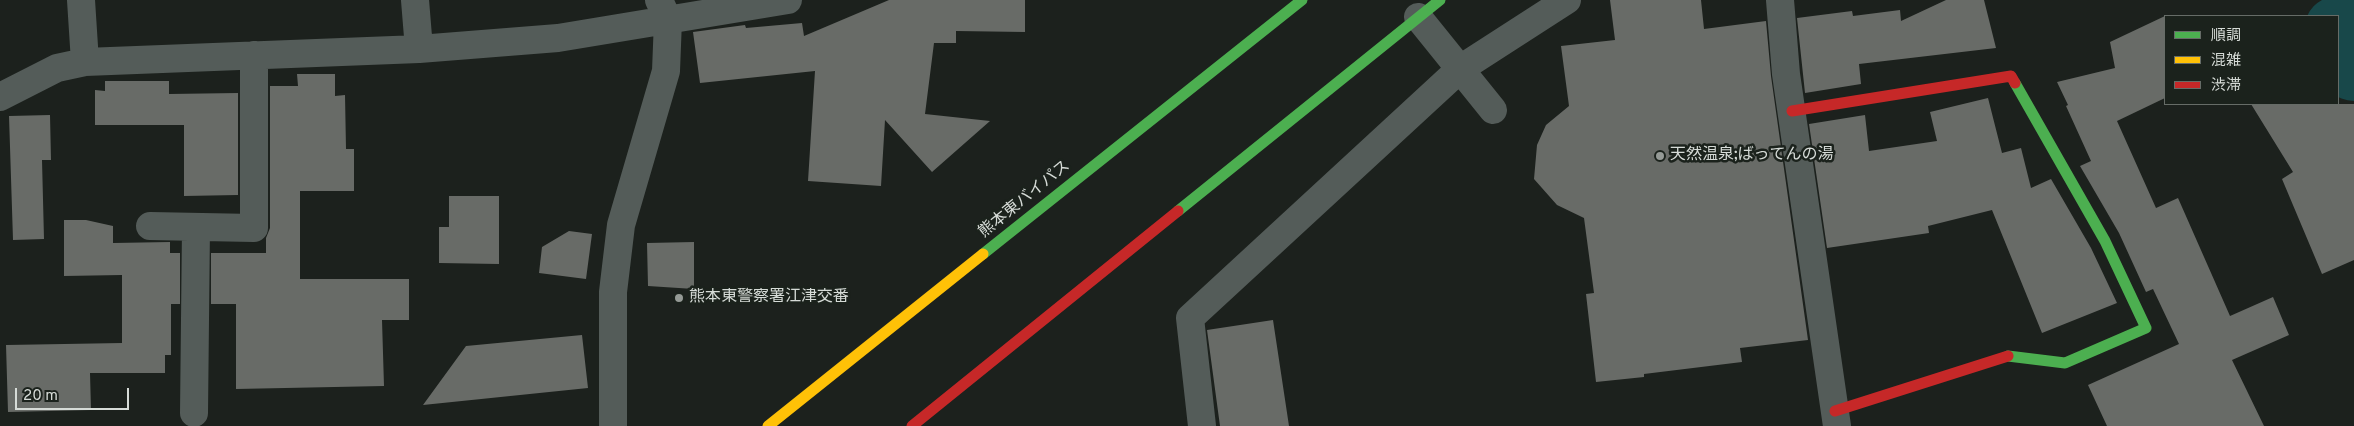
<!DOCTYPE html>
<html>
<head>
<meta charset="utf-8">
<style>
	body { margin:0 }
	#map { position:relative; width:2354px; height:426px; overflow:hidden; background:#1c211d; font-family:Overpass,"Noto Sans JP",sans-serif }
	canvas { display:block }
	.legend { position:absolute; left:2164px; top:15px; width:175px; height:90px; box-sizing:border-box; background:#1b221c; border:1px solid #666c67; margin:0; padding:6px 9px; list-style:none; font-size:15px; color:#d6dbd7 }
	.legend li { display:flex; align-items:center; gap:10px; height:25px }
	.legend b { width:25px; border:1px solid #666c67 }
	.scale { position:absolute; left:15px; top:388px; width:114px; height:22px; box-sizing:border-box; border:2px solid #d6dbd7; border-top:0; padding-left:6px; font-size:15px; line-height:18px; white-space:nowrap; color:#d6dbd7; -webkit-text-stroke:4px #1b221c; paint-order:stroke }
</style>
</head>
<body>
<div id="map">
<canvas width="2354" height="426"></canvas>
<ul class="legend">
<li><b style="height:6px;background:#4caf50"></b>順調</li>
<li><b style="height:6px;background:#ffc107"></b>混雑</li>
<li><b style="height:6px;background:#c62828"></b>渋滞</li>
</ul>
<div class="scale">20 m</div>
</div>
<script>
const g = document.querySelector('canvas').getContext('2d');
g.lineJoin = 'round';
const toPath = rows => new Path2D(rows.map(r => 'M' + r).join(''));
function stroke(path, color, width, dash) { g.strokeStyle = color; g.lineWidth = width; g.lineCap = dash ? 'butt' : 'round'; g.setLineDash(dash || []); g.stroke(path); }
function paint(path, color) { g.fillStyle = color; g.fill(path, 'evenodd'); }
function drawText(font, color, halo, rows, align = 'center') {
  g.font = font + ' Overpass,"Noto Sans JP",sans-serif'; g.lineWidth = 5; g.setLineDash([]); g.textBaseline = 'middle'; g.strokeStyle = halo; g.fillStyle = color; for (const [text, x, y, turn = 0] of rows) {
    g.save(); g.translate(x, y); g.rotate((+turn || 0) * Math.PI / 180); g.textAlign = isNaN(turn) ? turn : align; if (halo) g.strokeText(text, 0, 0); g.fillText(text, 0, 0); g.restore();
  }
}
stroke(toPath([
	[2338,30,2354,67]
]), '#18484a', 68);
paint(toPath([
	[889,0,1025,0,1025,32,956,31,956,43,934,43,925,114,990,121,932,172,885,120,881,186,808,181,815,71,700,83,693,32,745,25,746,28,802,23,804,36],
	[1610,0,1701,0,1704,29,1766,21,1771,76,1808,340,1740,348,1742,362,1644,374,1644,377,1596,382,1586,294,1594,293,1584,218,1557,205,1534,179,1537,145,1546,125,1569,106,1561,46,1615,40],
	[1946,0,1984,0,1996,48,1859,64,1861,84,1805,93,1797,18,1852,11,1853,16,1900,10,1901,21],
	[2165,16,2165,98,2117,121,2156,208,2178,198,2230,316,2273,297,2289,335,2232,360,2264,426,2107,426,2088,385,2179,344,2153,289,2146,292,2119,233,2080,166,2091,161,2066,106,2068,105,2057,82,2115,68,2110,42],
	[297,74,335,74,335,96,345,95,346,149,354,149,354,191,300,191,300,279,409,279,409,320,382,320,384,386,236,389,236,304,211,304,211,253,266,253,266,238,270,228,270,86,298,86],
	[105,81,169,81,169,94,238,93,238,195,184,196,184,125,95,125,95,90,105,91],
	[1988,98,2002,153,2021,148,2031,188,2051,179,2091,248,2117,303,2042,333,1992,210,1928,226,1929,233,1827,248,1809,124,1865,115,1869,151,1937,141,1930,112],
	[2251,104,2354,104,2354,260,2322,274,2282,179,2293,172],
	[50,115,51,160,42,160,44,239,13,240,9,116],
	[449,196,499,196,499,264,439,263,439,227,449,227],
	[64,220,86,220,113,226,113,243,170,242,170,253,180,253,180,304,171,304,171,355,165,355,165,373,90,373,91,410,8,412,6,345,122,343,122,275,64,276],
	[569,231,592,234,586,279,539,273,542,247],
	[694,242,694,289,648,286,647,243],
	[1273,320,1289,426,1220,426,1207,330],
	[582,335,588,388,423,405,466,346]
]), '#686b67');
stroke(toPath([
	[81,0,85,62],
	[415,0,419,49],
	[1780,0,1786,74,1837,426],
	[1418,17,1493,110],
	[0,97,57,68,85,62,419,49,558,38,788,0],
	[150,226,254,228,254,55],
	[194,413,196,227],
	[613,426,613,292,621,225,666,71,668,20,659,0],
	[1202,426,1190,318,1460,69,1567,0]
]), '#545c59', 28);
stroke(toPath([
	[1178,211,1440,0],
	[983,254,1302,0],
	[2008,356,2065,363,2146,328,2105,241,2015,83]
]), '#4caf50', 11);
stroke(toPath([
	[768,426,983,254]
]), '#ffc107', 11);
stroke(toPath([
	[1792,111,2011,76,2015,83],
	[1835,411,2008,356],
	[912,426,1178,211]
]), '#c62828', 11);
for (const [x, y, r, color] of [
	[1660,156,5,"#959a96"],
	[679,298,5,"#959a96"]
]) { const dot = new Path2D(); dot.arc(x, y, r, 0, 2 * Math.PI); g.fillStyle = color; g.fill(dot); stroke(dot, '#1b221c', 2); }
drawText('16px', '#d6dbd7', '#1b221c', [
	["天然温泉;ばってんの湯",1670,156],
	["熊本東警察署江津交番",689,298]
], 'left');
drawText('16px', '#d6dbd7', '#1b221c', [
	["熊本東バイパス",1025,200,-39]
]);
</script>
</body>
</html>
